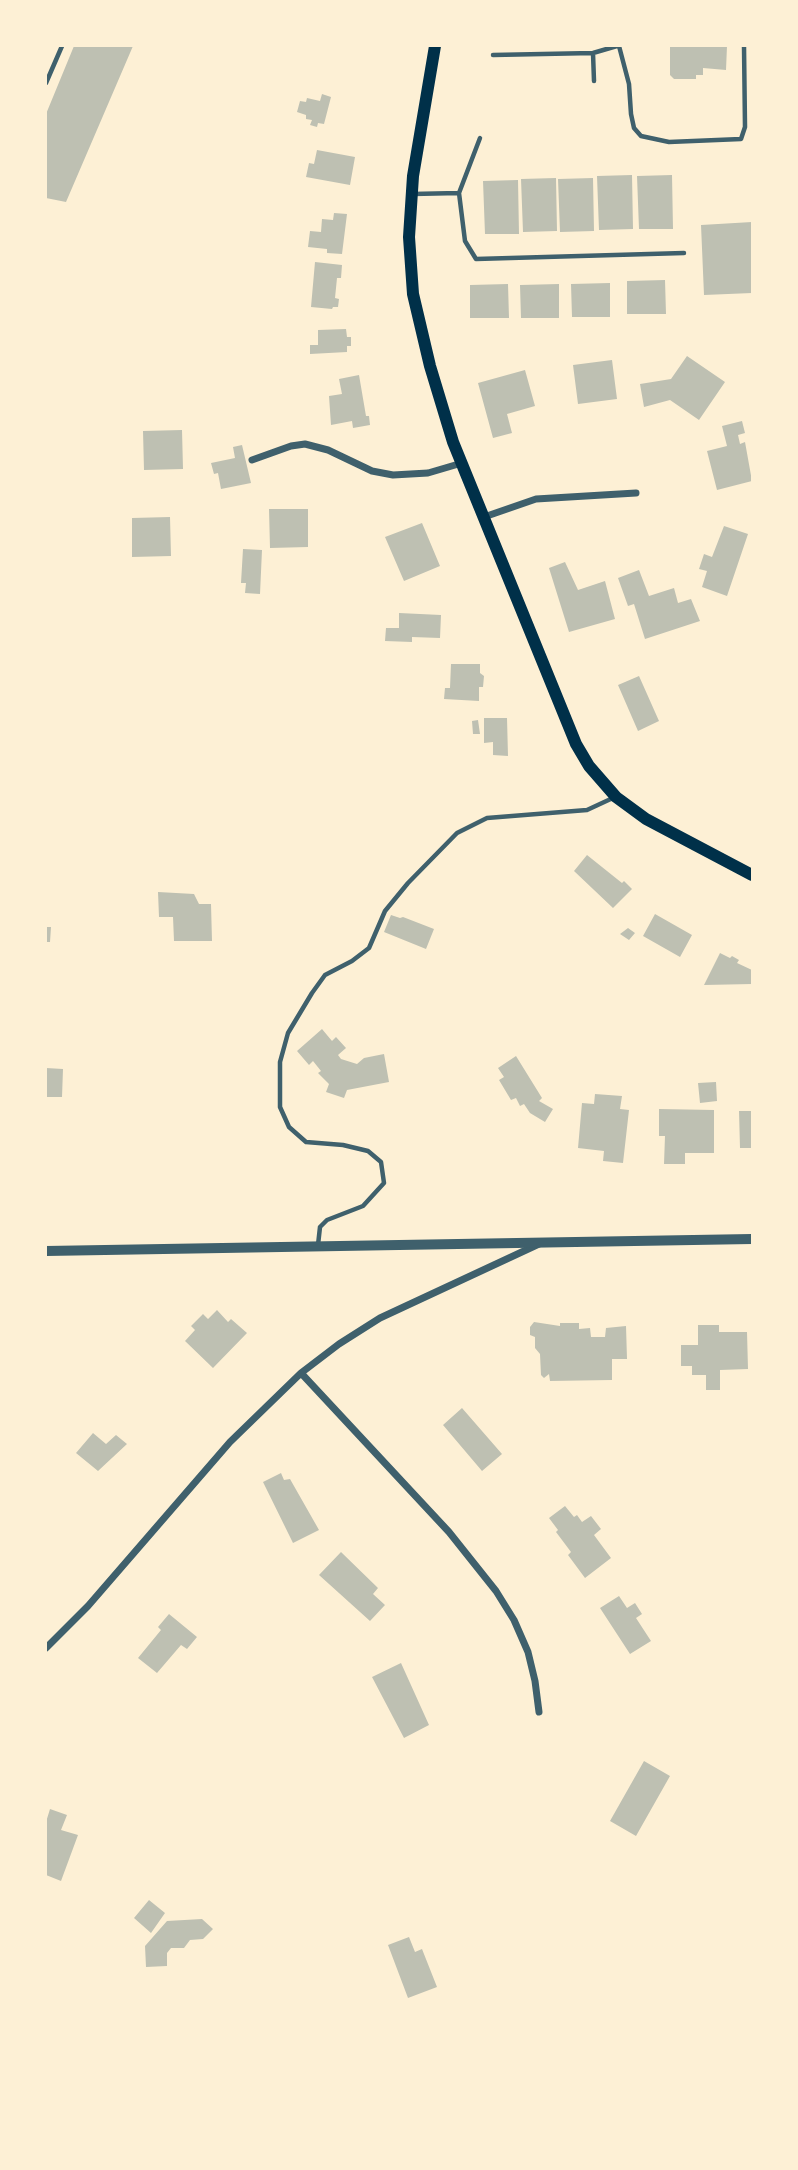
<!DOCTYPE html>
<html>
<head>
<meta charset="utf-8">
<style>
	body { margin:0 }
	#map { position:relative; width:798px; height:2170px; overflow:hidden; background:#fdf0d5; font-family:Figtree,sans-serif }
	canvas { display:block }
	.frame { position:absolute; inset:0; border:47px solid #fdf0d5; pointer-events:none }
</style>
</head>
<body>
<div id="map">
<canvas width="798" height="2170"></canvas>
<div class="frame"></div>
</div>
<script>
const g = document.querySelector('canvas').getContext('2d');
g.lineJoin = 'round';
function paint(path, color) { g.fillStyle = color; g.fill(path, 'evenodd'); }
const toPath = rows => new Path2D(rows.map(r => 'M' + r).join(''));
function stroke(path, color, width, dash) { g.strokeStyle = color; g.lineWidth = width; g.lineCap = dash ? 'butt' : 'round'; g.setLineDash(dash || []); g.stroke(path); }
paint(toPath([
	[74,46,133,46,66,202,46,198,46,114],
	[670,46,727,46,726,70,703,68,703,75,696,75,696,79,674,79,670,75],
	[322,94,331,97,324,124,318,123,317,127,310,125,312,120,306,119,306,115,297,112,300,101,306,102,307,98,320,101],
	[317,150,355,157,350,185,306,177,309,163,314,164],
	[632,175,633,229,599,230,597,176],
	[672,175,673,229,639,229,637,176],
	[556,178,557,231,523,232,521,179],
	[593,178,594,231,560,232,558,179],
	[518,180,519,234,485,234,483,181],
	[334,213,347,214,342,254,327,253,327,249,308,247,310,231,321,232,322,219,333,220],
	[752,222,752,293,704,295,701,225],
	[315,262,342,265,341,278,337,278,335,298,339,299,338,307,333,307,332,309,311,307],
	[665,280,666,314,627,314,627,281],
	[610,283,610,317,572,317,571,284],
	[508,284,509,318,470,318,470,285],
	[559,284,559,318,521,318,520,285],
	[346,329,347,337,351,337,351,346,347,346,347,352,310,354,310,345,318,345,318,330],
	[687,356,725,382,699,420,670,400,644,407,640,384,671,379],
	[612,360,617,399,578,404,573,365],
	[525,370,535,406,507,414,512,433,493,438,478,383],
	[359,375,366,416,369,416,370,425,353,428,352,421,331,425,329,396,342,394,339,379],
	[742,421,745,433,738,435,740,444,745,442,752,481,717,490,707,451,727,446,722,426],
	[182,430,183,469,144,470,143,431],
	[242,445,251,483,221,489,218,473,214,474,211,463,235,458,233,447],
	[269,509,308,509,308,547,270,548],
	[170,517,171,556,132,557,132,518],
	[422,523,440,566,404,581,385,537],
	[724,526,748,534,727,596,702,587,707,571,699,569,704,554,712,557],
	[243,549,262,550,260,594,245,593,246,583,241,583],
	[565,562,578,590,605,581,615,619,569,632,549,568],
	[639,570,649,596,674,588,678,603,691,599,700,621,645,639,634,604,628,606,618,578],
	[399,613,441,615,440,638,412,637,412,642,385,641,386,628,399,628],
	[451,664,480,664,480,673,484,676,483,687,479,687,479,701,444,699,445,688,450,688],
	[639,676,659,721,638,731,618,685],
	[484,718,507,718,508,756,493,755,493,742,484,743],
	[478,720,480,734,473,734,472,721],
	[587,855,622,883,624,881,632,889,613,908,574,871],
	[158,892,194,894,199,904,211,904,212,941,174,941,173,917,159,917],
	[655,914,692,935,680,957,643,936],
	[391,915,400,918,403,917,434,929,426,949,384,932],
	[46,927,51,927,50,942,46,942],
	[628,928,635,933,629,940,620,934],
	[720,953,730,958,732,956,739,960,737,963,752,970,752,984,704,985],
	[322,1029,332,1041,336,1037,346,1048,338,1055,341,1059,357,1064,364,1058,384,1054,389,1082,347,1090,344,1098,326,1092,329,1084,318,1073,321,1071,313,1061,309,1065,297,1051],
	[516,1056,542,1098,539,1101,553,1109,545,1122,530,1113,524,1104,520,1106,516,1098,511,1100,499,1080,504,1077,498,1068],
	[46,1068,63,1069,62,1097,46,1097],
	[716,1082,717,1101,700,1103,698,1083],
	[595,1094,622,1096,620,1109,629,1110,623,1163,603,1161,604,1151,578,1148,582,1103,594,1104],
	[659,1109,714,1110,714,1153,685,1153,685,1164,664,1164,665,1136,659,1136],
	[739,1111,752,1111,752,1148,740,1148],
	[217,1310,228,1322,231,1319,247,1333,213,1368,185,1341,195,1330,191,1326,203,1314,208,1319],
	[534,1322,560,1326,560,1323,579,1323,579,1329,590,1328,591,1337,605,1337,606,1328,626,1326,627,1359,612,1359,612,1380,550,1381,549,1374,544,1378,541,1375,540,1354,535,1348,535,1337,530,1335,530,1327],
	[698,1325,719,1325,719,1332,747,1332,748,1369,720,1370,720,1390,706,1390,706,1375,692,1375,692,1366,681,1366,681,1345,698,1345],
	[462,1408,502,1454,482,1471,443,1425],
	[93,1433,106,1444,116,1435,127,1444,98,1471,76,1453],
	[281,1473,284,1480,290,1479,319,1530,293,1543,263,1482],
	[565,1506,574,1517,577,1515,582,1522,591,1516,601,1529,594,1535,611,1558,585,1578,568,1555,571,1552,556,1532,558,1530,549,1518],
	[341,1552,378,1588,373,1594,385,1605,370,1621,319,1575],
	[619,1596,627,1608,635,1603,642,1614,636,1618,651,1641,630,1654,600,1608],
	[169,1614,197,1637,187,1649,181,1645,157,1673,138,1658,161,1630,158,1627],
	[401,1663,429,1725,404,1738,372,1677],
	[644,1761,670,1776,636,1836,610,1821],
	[50,1809,67,1815,61,1830,78,1835,61,1881,46,1875,46,1822],
	[149,1900,165,1913,151,1933,134,1918],
	[202,1919,213,1929,203,1939,190,1940,184,1948,171,1948,167,1953,167,1966,146,1967,145,1946,167,1921],
	[409,1937,415,1952,422,1949,437,1987,408,1998,388,1945]
]), '#bec0b2');
stroke(toPath([
	[619,46,629,84,631,114,634,128,641,136,669,142,741,139,745,127,744,46],
	[593,53,594,81],
	[493,55,593,53,617,46],
	[46,83,62,46],
	[459,193,465,241,476,259,684,253],
	[412,194,459,193,480,138],
	[318,1245,320,1227,327,1220,363,1206,384,1183,381,1162,368,1151,343,1145,306,1142,289,1127,280,1107,280,1062,288,1033,312,993,325,975,352,961,369,948,385,911,408,883,457,833,487,818,587,810,615,797]
]), '#3f606c', 4.5);
stroke(toPath([
	[252,460,291,446,305,444,328,450,372,471,393,475,428,473,462,463],
	[484,517,536,499,636,493],
	[301,1373,449,1532,496,1591,514,1620,528,1652,535,1681,539,1712],
	[46,1648,88,1606,230,1442,301,1373,339,1344,380,1318,539,1244]
]), '#3f606c', 7);
stroke(toPath([
	[46,1251,752,1239]
]), '#3f606c', 10);
stroke(toPath([
	[435,46,413,176,409,237,413,294,430,366,453,442,576,744,589,766,616,797,646,819,752,875]
]), '#003049', 12);
</script>
</body>
</html>
